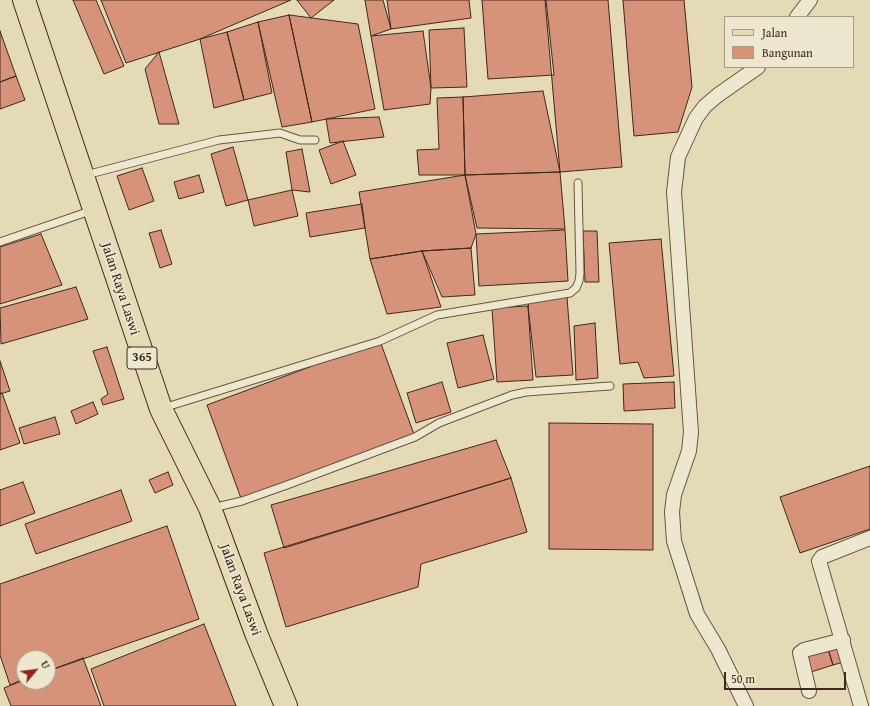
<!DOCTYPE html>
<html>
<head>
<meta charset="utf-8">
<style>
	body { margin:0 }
	#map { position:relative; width:870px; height:706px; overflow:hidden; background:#e5dab6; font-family:"Gentium Book Plus",serif }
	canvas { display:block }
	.legend { position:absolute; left:724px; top:16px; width:130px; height:52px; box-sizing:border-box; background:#eee7d0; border:1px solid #a89b88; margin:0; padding:5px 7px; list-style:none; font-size:12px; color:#3f281d }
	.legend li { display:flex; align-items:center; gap:8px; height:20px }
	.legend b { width:20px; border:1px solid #a89b88 }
	.north { position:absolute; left:16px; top:650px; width:40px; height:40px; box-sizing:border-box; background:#eee7d0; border:1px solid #a89b88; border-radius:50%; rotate:61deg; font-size:11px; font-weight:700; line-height:16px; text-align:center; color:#3f281d }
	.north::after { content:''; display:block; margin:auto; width:14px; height:18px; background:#8f2418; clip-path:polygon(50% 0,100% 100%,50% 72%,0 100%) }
	.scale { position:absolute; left:724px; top:672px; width:122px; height:18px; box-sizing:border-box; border:2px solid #3f281d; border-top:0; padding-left:5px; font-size:12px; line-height:14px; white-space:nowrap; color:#3f281d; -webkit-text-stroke:3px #eee7d0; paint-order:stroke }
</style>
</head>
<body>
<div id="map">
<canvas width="870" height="706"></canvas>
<ul class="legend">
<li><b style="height:5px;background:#e5dab6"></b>Jalan</li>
<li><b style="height:11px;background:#d7937a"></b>Bangunan</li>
</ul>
<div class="north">U</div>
<div class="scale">50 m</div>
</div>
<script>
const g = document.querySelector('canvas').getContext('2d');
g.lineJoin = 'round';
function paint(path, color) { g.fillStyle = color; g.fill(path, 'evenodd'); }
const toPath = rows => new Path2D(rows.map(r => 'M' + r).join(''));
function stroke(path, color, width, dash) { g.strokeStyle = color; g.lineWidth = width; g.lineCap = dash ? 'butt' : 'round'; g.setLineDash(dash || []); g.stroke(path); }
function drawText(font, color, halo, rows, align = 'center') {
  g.font = font + ' "Gentium Book Plus",serif'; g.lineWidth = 3.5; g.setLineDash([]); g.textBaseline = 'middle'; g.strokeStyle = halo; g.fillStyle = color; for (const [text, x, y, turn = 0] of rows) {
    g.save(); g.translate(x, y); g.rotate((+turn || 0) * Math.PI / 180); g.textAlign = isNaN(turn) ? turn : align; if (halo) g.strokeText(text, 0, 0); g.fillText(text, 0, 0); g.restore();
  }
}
const building = toPath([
	[73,0,96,0,124,66,104,74,73,0],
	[101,0,291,0,200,39,126,63,101,0],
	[297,0,334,0,311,18,297,0],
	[365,0,383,0,391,29,371,36,365,0],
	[387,0,469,0,471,18,391,29,387,0],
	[482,0,546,0,554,75,488,79,482,0],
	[545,0,608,0,622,167,560,172,545,0],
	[623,0,684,0,692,87,678,132,634,136,623,0],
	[289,15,312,122,282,127,258,22,289,15],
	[289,15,358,24,375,109,312,122,289,15],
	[258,22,272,93,244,100,227,32,258,22],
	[464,28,467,87,431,88,429,30,464,28],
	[0,31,16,76,0,82,0,31],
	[423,31,431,88,430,104,384,110,371,36,423,31],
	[227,32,244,100,214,108,200,39,227,32],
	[159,52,179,124,159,124,145,69,159,52],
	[16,76,25,100,0,109,0,82,16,76],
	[543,91,560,172,465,175,463,97,543,91],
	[463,97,465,175,419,175,417,150,439,149,437,98,463,97],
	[379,117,384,137,330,143,326,119,379,117],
	[343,141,356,175,331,184,319,150,343,141],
	[233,147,248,200,226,206,211,154,233,147],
	[302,149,310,192,292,190,286,152,302,149],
	[142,168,154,201,129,210,117,176,142,168],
	[560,172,565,229,477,228,465,175,560,172],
	[199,175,204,192,179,199,174,182,199,175],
	[465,175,476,234,471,248,422,251,370,259,359,192,465,175],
	[292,190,298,216,254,226,248,200,292,190],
	[362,204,365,228,310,237,306,213,362,204],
	[161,230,172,264,160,268,149,233,161,230],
	[565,230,568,281,479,286,476,234,565,230],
	[583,231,597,231,599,282,585,282,583,231],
	[41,234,62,285,0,304,0,247,41,234],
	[661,239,674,376,644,378,638,362,620,364,609,243,661,239],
	[471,248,475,295,442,297,422,251,471,248],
	[422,251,441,307,387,314,370,259,422,251],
	[76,287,88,319,1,344,0,308,76,287],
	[567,297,573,375,536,377,528,306,530,300,567,297],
	[528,306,533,380,497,382,492,308,528,306],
	[595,323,598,378,576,380,574,326,595,323],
	[483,335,494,379,458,388,447,343,483,335],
	[380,341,415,437,242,501,207,405,380,341],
	[107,347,124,399,103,405,101,399,108,394,93,351,107,347],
	[0,361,10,391,0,394,0,361],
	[442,382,451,412,416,423,407,393,442,382],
	[674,382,675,408,624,411,623,384,674,382],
	[0,393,2,393,20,443,0,450,0,393],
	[93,402,98,414,76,424,71,411,93,402],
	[55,417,60,434,24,444,19,428,55,417],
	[549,423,653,424,653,550,549,549,549,423],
	[496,440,511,478,284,548,271,505,496,440],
	[870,466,870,529,800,553,780,497,870,466],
	[168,472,173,485,155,493,149,480,168,472],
	[511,478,527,532,421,564,418,587,286,627,264,553,511,478],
	[23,482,35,513,0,526,0,490,23,482],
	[121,490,132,521,36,554,25,524,121,490],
	[167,526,199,619,48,671,48,658,24,658,24,679,10,685,0,655,0,584,167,526],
	[204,624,236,706,104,706,91,669,204,624],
	[843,645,847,661,833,665,828,649,843,645],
	[828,649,833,665,811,672,806,655,828,649],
	[83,658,101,706,11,706,4,688,24,680,24,682,48,682,48,671,83,658]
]);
paint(building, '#d7937a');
stroke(building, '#3f281d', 1);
const service = toPath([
	[86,175,219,140,280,133,300,140,315,140],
	[0,242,93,210],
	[163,408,380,341,437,315,570,293,576,288,579,281,580,273,578,183],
	[212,508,242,501,287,485,415,437,439,423,512,395,526,392,610,386]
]);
const minor = toPath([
	[797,17,810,0],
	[809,691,800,653,804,650,843,640],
	[746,706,718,649,697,614,674,541,672,512,674,495,689,451,691,432,674,192,678,157,696,118,705,106,718,95,758,67],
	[861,706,819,561,822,557,870,538]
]);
const primary = toPath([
	[24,0,161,409,210,508,256,633,286,706]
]);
stroke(service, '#685443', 9);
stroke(minor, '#685443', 16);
stroke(primary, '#3f281d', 24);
stroke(service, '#eee7d0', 7);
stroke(minor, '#eee7d0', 14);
stroke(primary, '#e5dab6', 22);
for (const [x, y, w] of [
	[142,358,30]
]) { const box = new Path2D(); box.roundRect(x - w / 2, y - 11, w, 22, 3); g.fillStyle = '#eee7d0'; g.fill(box); stroke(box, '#3f281d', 1); }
drawText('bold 13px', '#3f281d', null, [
	["365",142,358]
]);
drawText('14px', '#3f281d', '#eee7d0', [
	["Jalan Raya Laswi",120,289,72],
	["Jalan Raya Laswi",240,590,70]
]);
</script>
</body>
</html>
